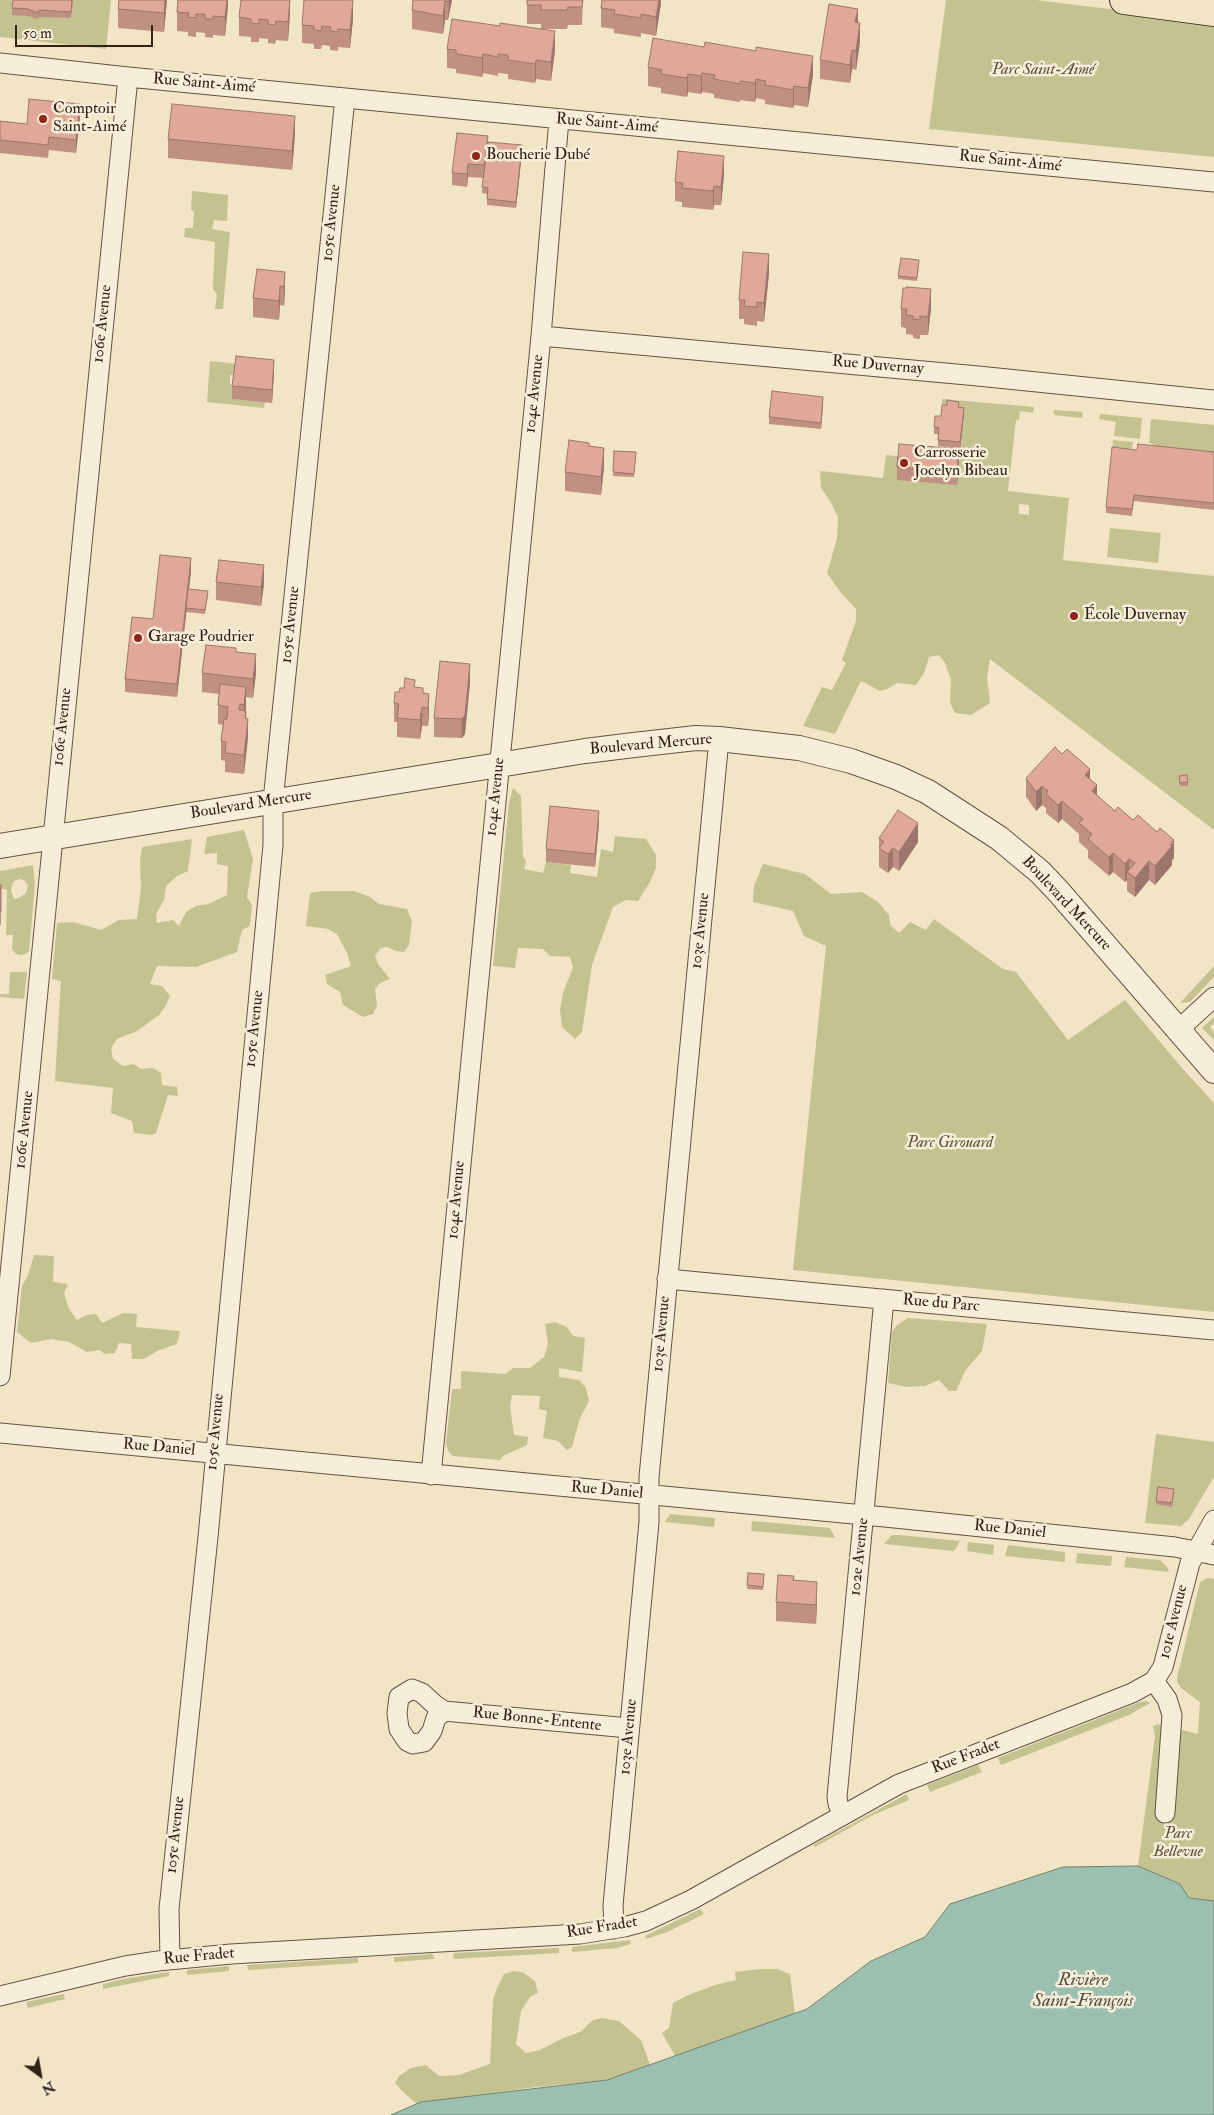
<!DOCTYPE html>
<html>
<head>
<meta charset="utf-8">
<style>
	body { margin:0 }
	#map { position:relative; width:1214px; height:2115px; overflow:hidden; background:#f2e5c6; font-family:"IM FELL Double Pica",serif }
	canvas { display:block }
	.north { position:absolute; left:15px; top:2050px; width:50px; height:50px; -webkit-text-stroke:4px #f7eeda; paint-order:stroke; rotate:148deg; font-size:14px; font-weight:700; line-height:20px; text-align:center; color:#302217 }
	.north::after { content:''; display:block; margin:auto; width:18px; height:22px; background:#302217; clip-path:polygon(50% 0,100% 100%,50% 72%,0 100%) }
	.scale { position:absolute; left:15px; top:25px; width:138px; height:22px; box-sizing:border-box; border:2px solid #302217; border-top:0; padding-left:6px; font-size:15px; line-height:18px; white-space:nowrap; color:#302217; -webkit-text-stroke:4px #f7eeda; paint-order:stroke }
</style>
</head>
<body>
<div id="map">
<canvas width="1214" height="2115"></canvas>
<div class="north">N</div>
<div class="scale">50 m</div>
</div>
<script>
const g = document.querySelector('canvas').getContext('2d');
g.lineJoin = 'round';
function paint(path, color) { g.fillStyle = color; g.fill(path, 'evenodd'); }
const toPath = rows => new Path2D(rows.map(r => 'M' + r).join(''));
function stroke(path, color, width, dash) { g.strokeStyle = color; g.lineWidth = width; g.lineCap = dash ? 'butt' : 'round'; g.setLineDash(dash || []); g.stroke(path); }
function drawText(font, color, halo, rows, align = 'center') {
  g.font = font + ' "IM FELL Double Pica",serif'; g.lineWidth = 5; g.setLineDash([]); g.textBaseline = 'middle'; g.strokeStyle = halo; g.fillStyle = color; for (const [text, x, y, turn = 0] of rows) {
    g.save(); g.translate(x, y); g.rotate((+turn || 0) * Math.PI / 180); g.textAlign = isNaN(turn) ? turn : align; if (halo) g.strokeText(text, 0, 0); g.fillText(text, 0, 0); g.restore();
  }
}
paint(toPath([
	[0,0,111,0,106,49,0,37],
	[946,0,1036,0,1214,22,1214,157,929,129],
	[192,191,228,195,227,221,214,220,212,229,230,232,223,309,215,309,217,294,213,289,213,282,215,242,184,237,185,228,193,228,194,211,191,210],
	[210,361,269,367,235,375,230,375,230,384,234,385,233,399,265,402,264,408,207,402],
	[942,399,1034,407,1033,413,1020,411,1019,420,1016,420,1008,491,1069,498,1063,560,1214,576,1214,830,990,659,987,677,990,703,971,715,955,713,950,703,951,680,945,663,939,655,929,657,924,673,916,685,897,683,887,689,880,691,861,681,835,734,803,726,822,687,832,690,846,663,842,660,856,621,856,609,841,593,827,573,837,539,838,517,830,501,821,488,820,471,883,478,886,455,959,462,960,449,942,408],
	[1019,504,1029,505,1029,515,1019,514],
	[1054,410,1083,412,1082,418,1054,415],
	[1100,414,1142,418,1140,439,1114,436,1116,422,1099,419],
	[1151,419,1214,425,1214,459,1157,448,1155,445,1149,443],
	[1113,440,1133,442,1132,448,1112,453],
	[1110,528,1161,533,1158,563,1107,557],
	[513,788,521,796,523,856,526,861,524,869,543,873,546,862,571,865,570,873,597,877,601,849,613,852,615,836,646,839,656,855,656,868,650,882,638,901,626,900,613,907,592,965,582,1032,575,1039,562,1027,560,1009,563,993,573,967,570,957,550,956,543,949,518,948,515,968,493,966,509,803],
	[244,830,253,859,247,897,252,905,250,926,242,930,237,952,196,967,157,966,150,984,162,986,170,996,166,1005,159,1015,137,1031,117,1039,111,1048,113,1059,123,1066,134,1064,141,1069,153,1068,161,1073,162,1085,177,1087,178,1096,168,1095,156,1133,151,1135,134,1133,132,1121,111,1113,113,1088,55,1081,61,981,52,979,57,923,73,922,101,930,119,920,137,919,141,888,140,860,142,847,192,839,188,871,177,876,166,886,164,900,156,914,157,923,173,920,179,926,186,912,196,906,208,904,227,895,228,866,217,864,217,853,204,854,207,837],
	[763,864,805,874,831,894,862,892,878,902,889,915,890,925,899,933,910,922,926,930,934,919,1003,969,1016,972,1068,1040,1125,1000,1182,1068,1214,1103,1214,1312,793,1270,826,946,804,936,793,911,753,902,754,886],
	[33,865,35,883,29,952,22,955,16,954,12,949,13,935,6,935,7,890,0,888,0,871],
	[20,879,24,880,28,885,26,893,19,898,14,899,11,891,12,885,14,881],
	[323,891,354,891,370,897,379,904,407,909,412,921,409,945,404,952,396,951,387,947,381,948,375,956,378,964,390,979,380,983,375,989,377,1006,373,1014,363,1017,343,1005,340,992,327,984,325,975,351,966,347,953,337,934,328,929,306,926,310,893],
	[1214,966,1214,977,1190,1002,1180,1003],
	[10,972,27,972,24,999,0,997,0,994,9,994],
	[1214,1017,1214,1024,1210,1027,1214,1032,1214,1040,1202,1028],
	[34,1255,54,1256,53,1282,68,1284,64,1293,69,1309,77,1320,87,1315,96,1314,102,1323,123,1313,137,1314,136,1327,180,1331,177,1344,157,1351,144,1359,132,1359,131,1344,119,1343,115,1353,105,1354,99,1350,87,1352,69,1342,51,1339,31,1343,17,1332,22,1286,28,1275],
	[908,1318,987,1324,982,1351,965,1371,956,1391,949,1391,939,1380,925,1386,907,1387,888,1383,892,1332,897,1325],
	[555,1322,567,1327,573,1336,585,1338,582,1372,559,1368,559,1377,579,1380,586,1388,589,1401,580,1418,572,1447,567,1450,558,1441,543,1438,547,1411,539,1409,540,1396,512,1395,510,1406,514,1435,528,1437,527,1445,503,1456,500,1460,453,1456,448,1451,446,1443,452,1389,461,1389,461,1371,505,1374,513,1368,530,1368,544,1357,548,1344,545,1324],
	[1156,1434,1214,1442,1214,1477,1189,1519,1181,1526,1145,1523],
	[670,1514,715,1518,714,1527,665,1522],
	[752,1521,830,1528,835,1538,751,1531],
	[892,1535,899,1535,960,1541,955,1550,953,1551,884,1544],
	[968,1542,994,1545,993,1555,967,1551],
	[1008,1545,1065,1552,1065,1562,1005,1556],
	[1077,1553,1112,1556,1111,1566,1076,1563],
	[1126,1557,1160,1560,1167,1567,1169,1572,1124,1567],
	[1207,1578,1214,1579,1214,1901,1189,1898,1180,1884,1138,1866,1155,1736,1153,1726,1158,1724,1198,1734,1200,1702,1181,1688,1177,1682,1177,1678,1200,1582],
	[1146,1701,1150,1703,1129,1715,1001,1765,998,1758,1140,1702],
	[978,1765,982,1772,930,1792,927,1785],
	[907,1794,909,1800,873,1815,815,1847,813,1845],
	[700,1909,704,1914,698,1917,667,1932,646,1939,645,1936],
	[630,1940,631,1944,617,1948,572,1952,572,1947],
	[559,1948,559,1953,453,1959,454,1953],
	[433,1954,434,1959,394,1962,394,1957],
	[358,1958,358,1963,248,1970,247,1965],
	[229,1966,229,1971,187,1975,187,1970],
	[761,1969,777,1969,790,1974,795,2014,675,2056,662,2033,669,2028,673,2003,686,1996,715,1985,736,1980,735,1972],
	[513,1971,522,1972,535,1981,538,1993,530,1997,521,2011,516,2044,526,2053,540,2050,563,2038,580,2032,593,2020,602,2018,619,2021,641,2040,650,2065,607,2080,536,2087,417,2104,403,2092,395,2083,399,2076,411,2068,426,2065,439,2076,459,2075,490,2064,493,2000,497,1988,504,1974],
	[169,1972,169,1976,103,1989,103,1984,123,1979],
	[64,1994,65,1999,28,2008,26,2002]
]), '#c3c290');
const water = toPath([
	[1138,1866,1180,1884,1189,1898,1214,1901,1214,2115,391,2115,421,2102,607,2080,807,2009,871,1961,925,1937,950,1904,1063,1867,1138,1866]
]);
paint(water, '#9cc0af');
stroke(water, '#718172', 1);
const minor = toPath([
	[0,63,128,77,1214,182],
	[541,336,978,376,1214,400],
	[1177,1031,1214,997],
	[667,1279,1214,1330],
	[0,1376,128,77],
	[0,1433,885,1517,1175,1547,1214,1555],
	[431,1475,541,336,559,119],
	[1154,1681,1167,1699,1172,1715,1165,1813],
	[444,1711,436,1718,432,1731,424,1742,413,1744,407,1741,399,1729,397,1713,399,1697,412,1689,422,1693,435,1705,444,1711,629,1728],
	[843,1814,838,1804,837,1797,884,1299],
	[614,1929,613,1905,649,1522,649,1477,719,739],
	[170,1960,169,1909,208,1537,273,845,273,801,345,98],
	[0,1996,125,1966,158,1961,231,1954,580,1934,624,1927,646,1921,691,1900,899,1784,1104,1704,1132,1693,1154,1681,1163,1667,1190,1563,1214,1520]
]);
const tertiary = toPath([
	[0,846,585,751,634,745,696,738,719,739,799,748,851,761,896,777,928,792,999,838,1040,872,1058,891,1214,1071]
]);
const primary = toPath([
	[1124,0,1214,12]
]);
stroke(minor, '#605343', 21);
stroke(tertiary, '#605343', 26);
stroke(primary, '#302217', 30);
stroke(minor, '#f7eeda', 19);
stroke(tertiary, '#f7eeda', 24);
stroke(primary, '#f2e5c6', 28);
paint(toPath([
	[73,0,71,18,39,17,38,19,28,16,12,15,12,8],
	[167,0,164,32,118,28,118,9],
	[228,0,225,36,213,35,213,38,205,37,205,33,196,32,196,37,188,36,188,32,177,31,177,12],
	[290,0,290,12,288,41,276,40,275,44,268,43,268,39,259,38,259,42,251,42,251,37,239,36,239,17],
	[413,0,452,0,448,20,445,20,443,34,412,29,412,10],
	[527,0,583,0,582,25,568,25,567,29,541,29,541,24,527,24],
	[661,0,656,36,641,33,641,37,614,33,614,29,601,27,601,8],
	[353,19,350,48,338,47,338,51,330,50,330,46,322,45,321,49,314,49,314,44,302,43,302,25],
	[858,23,860,42,856,70,852,69,850,83,820,79,820,60],
	[447,49,555,50,551,81,536,79,535,83,522,81,508,79,508,74,498,73,498,76,483,73,482,77,456,73,456,69,447,68],
	[648,67,813,75,808,107,794,105,793,108,765,104,765,100,756,98,755,102,740,100,740,102,714,98,714,94,702,92,701,94,688,92,687,97,661,93,661,88,648,86],
	[80,117,76,153,49,150,48,158,0,153,0,121,27,124],
	[295,135,292,170,168,158,168,139],
	[488,142,522,152,516,208,487,205,487,194,482,193,483,178,468,177,467,187,452,185,452,173],
	[724,175,721,205,714,205,713,210,682,207,682,202,675,201,675,182],
	[919,263,917,281,898,279,898,276],
	[285,272,285,291,284,306,280,305,279,320,253,317,253,298],
	[769,273,764,322,757,321,757,326,744,324,744,319,739,319,739,300],
	[931,308,928,335,920,335,920,339,913,338,913,335,906,334,906,328,901,327,901,309],
	[274,373,272,403,232,399,232,386],
	[823,404,821,429,769,424,769,417],
	[959,407,964,414,960,449,938,446,938,434,934,434,934,427,941,416],
	[1137,450,1214,452,1214,510,1134,501,1132,516,1106,513,1106,507],
	[614,451,636,452,634,477,613,476],
	[959,462,957,485,897,480,897,467],
	[604,467,601,495,565,491,565,472],
	[191,571,189,589,208,595,205,614,186,612,177,697,125,692,125,679,153,619],
	[216,582,264,584,261,606,216,600],
	[236,652,256,673,253,698,246,697,246,711,248,737,244,774,225,772,225,761,221,760,221,741,223,725,218,724,218,705,219,694,202,692,202,673],
	[470,683,465,734,462,738,434,737,434,718],
	[415,687,423,693,429,712,428,726,422,726,420,739,397,737,397,722,394,722,394,703,399,692,404,688],
	[1179,776,1188,782,1188,786,1180,786],
	[1026,778,1090,779,1097,796,1174,858,1172,860,1172,865,1155,885,1149,880,1135,897,1127,891,1127,880,1125,882,1113,872,1109,876,1088,858,1088,850,1079,842,1079,834,1062,819,1058,823,1046,813,1046,808,1042,805,1036,811,1026,797],
	[599,824,595,867,546,862,546,849],
	[879,838,918,842,899,871,893,867,888,873,879,867],
	[0,885,1,885,1,925,0,925],
	[1174,1492,1172,1507,1156,1504,1156,1501],
	[748,1573,764,1574,763,1590,747,1589],
	[794,1580,817,1601,816,1624,776,1621,776,1602]
]), '#c09083');
paint(toPath([
	[165,0,167,0,164,32,164,13],
	[227,0,228,0,228,7,225,36,225,17],
	[290,0,290,12,288,41,288,22],
	[353,0,353,19,350,48,350,30],
	[449,0,452,0,448,20],
	[659,0,661,0,661,4,656,36,656,17],
	[445,1,445,20,443,34,443,16],
	[858,9,858,28,855,22],
	[860,23,860,42,856,70,856,51],
	[555,31,555,50,551,81,551,62],
	[852,50,852,69,850,83,850,65],
	[483,54,483,73,482,77,482,58],
	[813,56,813,75,808,107,808,88],
	[536,60,536,79,535,83,535,64],
	[702,73,702,92,701,94,701,76],
	[688,74,688,92,687,97,687,78],
	[756,79,756,98,755,102,755,83],
	[794,86,794,105,793,108,793,90],
	[80,104,80,117,76,153,76,140],
	[295,116,295,135,292,170,292,151],
	[522,145,522,152,516,208,516,202],
	[724,156,724,175,721,205,721,187],
	[468,164,468,177,467,187,467,174],
	[714,186,714,205,713,210,713,191],
	[769,254,769,273,764,322,764,303],
	[285,272,285,291,284,306,284,287],
	[280,286,280,305,279,320,279,301],
	[931,289,931,308,928,335,928,317],
	[274,360,274,373,272,403,272,390],
	[823,397,823,404,821,429,821,423],
	[964,408,964,414,960,449,960,442],
	[604,448,604,467,601,495,601,477],
	[959,449,959,462,957,485,957,472],
	[191,558,191,571,177,697,177,684],
	[264,565,264,584,261,606,261,587],
	[256,654,256,673,253,698,253,679],
	[470,664,470,683,465,734,462,738,462,719],
	[246,687,246,706,244,723,244,705],
	[429,694,429,712,428,726,428,708],
	[422,707,422,726,420,739,420,720],
	[248,719,248,737,244,774,244,755],
	[1090,769,1090,788,1085,775],
	[1097,785,1097,804,1092,791],
	[1042,786,1042,805,1036,811,1036,792],
	[1062,801,1062,819,1058,823,1058,805],
	[599,811,599,824,595,867,595,854],
	[918,823,918,842,899,871,899,852],
	[1174,840,1174,858,1172,860,1172,865,1155,885,1155,866],
	[893,848,893,867,888,873,888,854],
	[1113,853,1113,872,1109,876,1109,857],
	[1129,859,1129,874,1127,872,1127,880,1125,882,1125,864],
	[1149,861,1149,880,1135,897,1135,878],
	[817,1582,817,1601,816,1624,816,1605]
]), '#9c766a');
const building = toPath([
	[13,0,72,0,71,12,39,10,38,13,28,9,12,8,13,0],
	[119,0,165,0,164,13,118,9,119,0],
	[178,0,227,0,225,17,213,16,213,19,205,19,205,14,196,14,196,18,188,17,189,13,177,12,178,0],
	[241,0,290,0,288,22,276,21,275,25,268,24,268,20,259,19,259,24,251,23,251,19,239,17,241,0],
	[304,0,353,0,350,30,338,29,338,32,330,31,331,27,322,26,321,31,314,30,314,26,302,25,304,0],
	[413,0,449,0,448,2,445,1,443,16,412,10,413,0],
	[527,0,583,0,582,7,568,7,567,10,541,10,541,5,527,5,527,0],
	[602,0,659,0,656,17,641,14,641,18,614,14,615,10,601,8,602,0],
	[829,4,858,9,855,22,860,23,856,51,852,50,850,65,820,60,829,4],
	[452,19,500,26,500,23,555,31,551,62,536,60,535,64,522,62,508,60,508,55,498,54,498,57,483,54,482,58,456,54,456,50,447,49,452,19],
	[653,38,704,47,705,42,756,51,756,47,813,56,808,88,794,86,793,90,777,87,765,85,766,81,756,79,755,83,740,81,740,84,714,79,715,75,702,73,701,76,688,74,687,78,661,74,662,70,648,67,653,38],
	[29,99,80,104,76,140,49,137,48,145,0,140,0,121,27,124,29,99],
	[172,104,295,116,292,151,168,139,172,104],
	[457,133,488,136,484,165,468,164,467,174,452,173,457,133],
	[488,142,522,145,516,202,487,199,488,188,482,187,488,142],
	[678,151,724,156,721,187,714,186,713,191,682,188,683,183,675,182,678,151],
	[743,252,769,254,764,303,757,302,757,307,744,306,745,300,739,300,743,252],
	[901,258,919,260,917,278,898,276,901,258],
	[257,269,285,272,284,287,280,286,279,301,253,298,257,269],
	[907,287,931,289,928,317,920,316,920,320,913,319,913,316,906,315,907,309,901,309,903,288,907,288,907,287],
	[236,356,274,360,272,390,232,386,236,356],
	[772,391,823,397,821,423,769,417,772,391],
	[947,400,959,402,958,407,964,408,960,442,938,440,939,428,934,427,935,416,941,416,942,405,947,405,947,400],
	[569,440,589,443,589,446,604,448,601,477,565,472,569,440],
	[899,444,959,449,957,472,897,467,899,444],
	[1138,444,1214,452,1214,503,1134,495,1132,509,1106,507,1112,447,1137,450,1138,444],
	[614,451,636,452,634,474,613,472,614,451],
	[160,555,191,558,177,684,125,679,132,617,153,619,160,555],
	[219,560,264,565,261,587,216,582,219,560],
	[188,589,208,591,205,610,186,608,188,589],
	[206,645,236,648,236,652,256,654,253,679,202,673,206,645],
	[440,661,470,664,465,715,462,719,434,718,440,661],
	[405,678,415,680,414,687,423,688,423,693,429,694,428,708,422,707,420,720,397,718,399,704,394,703,395,692,399,692,400,688,404,688,405,678],
	[220,684,246,687,244,705,240,704,239,710,246,711,245,718,248,719,244,755,225,753,226,742,221,741,224,719,227,719,228,707,218,705,220,684],
	[1055,747,1062,754,1067,749,1090,769,1085,775,1097,785,1092,791,1115,811,1118,807,1133,820,1138,815,1157,832,1160,828,1174,840,1169,844,1172,846,1155,866,1149,861,1135,878,1127,872,1135,863,1129,859,1125,864,1113,853,1109,857,1088,839,1092,834,1079,823,1083,819,1062,801,1058,805,1046,794,1048,791,1042,786,1036,792,1026,778,1055,747],
	[1187,775,1188,782,1180,783,1179,776,1187,775],
	[550,806,599,811,595,854,546,849,550,806],
	[898,810,918,823,899,852,893,848,888,854,879,848,884,842,879,838,898,810],
	[0,885,1,885,1,912,0,912,0,885],
	[1158,1487,1174,1489,1172,1503,1156,1501,1158,1487],
	[748,1573,764,1574,763,1587,747,1585,748,1573],
	[778,1575,794,1576,793,1580,817,1582,816,1605,776,1602,778,1575]
]);
paint(building, '#dfa898');
stroke(building, '#9c766a', 1);
for (const [x, y, r, color] of [
	[43,119,5,"#8f2418"],
	[476,156,5,"#8f2418"],
	[904,463,5,"#8f2418"],
	[1074,616,5,"#8f2418"],
	[138,638,5,"#8f2418"]
]) { const dot = new Path2D(); dot.arc(x, y, r, 0, 2 * Math.PI); g.fillStyle = color; g.fill(dot); stroke(dot, '#f7eeda', 2); }
drawText('italic 16px', '#5c523b', '#f7eeda', [
	["Parc Saint-Aimé",1043,71],
	["Parc Girouard",950,1144],
	["Parc",1178,1835],
	["Bellevue",1178,1853]
]);
drawText('16px', '#302217', '#f7eeda', [
	["Rue Saint-Aimé",204,84,5],
	["Rue Saint-Aimé",607,124,5],
	["Rue Saint-Aimé",1010,162,6],
	["105e Avenue",332,223,-84],
	["106e Avenue",103,324,-84],
	["Rue Duvernay",878,366,5],
	["104e Avenue",535,394,-84],
	["105e Avenue",291,625,-84],
	["106e Avenue",63,727,-84],
	["Boulevard Mercure",651,745,-5],
	["104e Avenue",496,797,-84],
	["Boulevard Mercure",251,805,-9],
	["Boulevard Mercure",1066,904,47],
	["103e Avenue",701,931,-84],
	["105e Avenue",255,1029,-84],
	["106e Avenue",25,1130,-84],
	["104e Avenue",457,1200,-85],
	["Rue du Parc",941,1304,5],
	["103e Avenue",662,1334,-85],
	["105e Avenue",216,1432,-85],
	["Rue Daniel",159,1448,5],
	["Rue Daniel",607,1491,5],
	["Rue Daniel",1010,1530,6],
	["102e Avenue",860,1557,-84],
	["101e Avenue",1174,1622,-76],
	["Rue Bonne-Entente",537,1720,6],
	["103e Avenue",629,1737,-85],
	["Rue Fradet",966,1757,-21],
	["105e Avenue",176,1835,-84],
	["Rue Fradet",602,1928,-9],
	["Rue Fradet",199,1957,-5]
]);
drawText('16px', '#302217', '#f7eeda', [
	["Comptoir",53,110],
	["Saint-Aimé",53,128],
	["Boucherie Dubé",486,156],
	["Carrosserie",914,454],
	["Jocelyn Bibeau",914,472],
	["École Duvernay",1084,616],
	["Garage Poudrier",148,638]
], 'left');
drawText('italic 18px', '#505145', '#f7eeda', [
	["Rivière",1083,1981],
	["Saint-François",1083,2002]
]);
</script>
</body>
</html>
